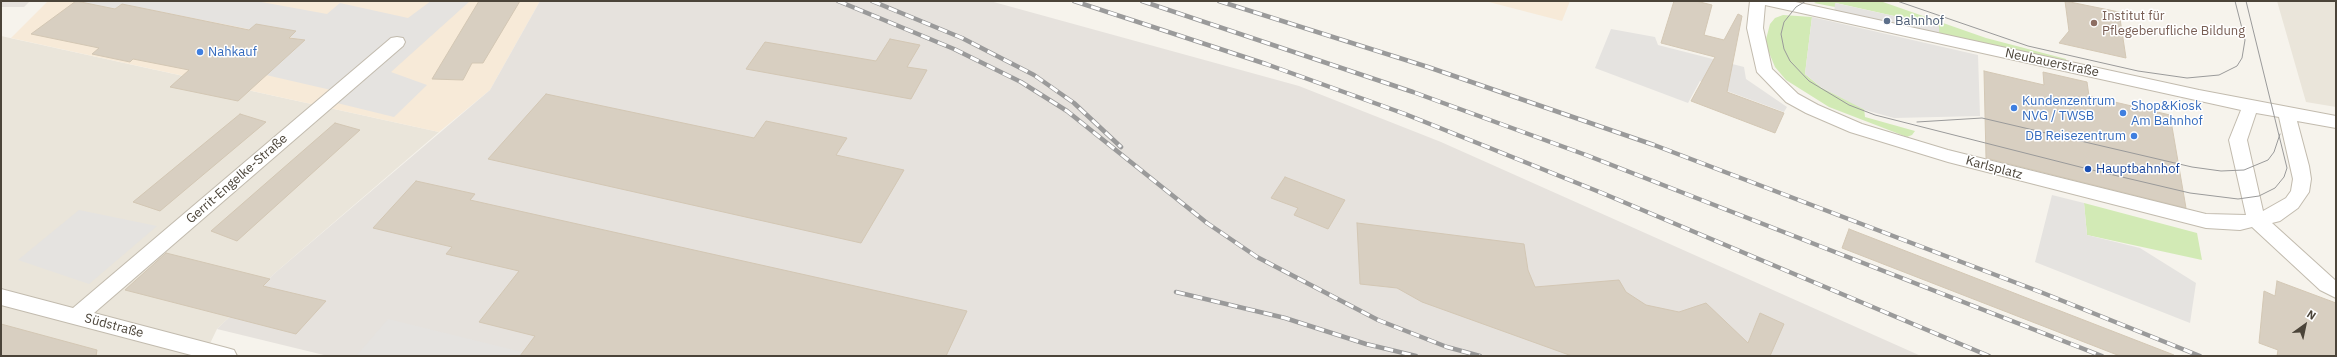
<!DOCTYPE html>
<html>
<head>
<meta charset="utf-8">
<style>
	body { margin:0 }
	#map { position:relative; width:2337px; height:357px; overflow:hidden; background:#f6f3ec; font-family:"IBM Plex Sans",sans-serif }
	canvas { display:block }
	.frame { position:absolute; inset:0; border:2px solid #4b4439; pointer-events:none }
	.north { position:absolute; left:2285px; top:305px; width:40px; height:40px; -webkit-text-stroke:3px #fff; paint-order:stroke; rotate:33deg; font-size:11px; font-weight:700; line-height:16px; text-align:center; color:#4b4439 }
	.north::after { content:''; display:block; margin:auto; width:14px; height:18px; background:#4b4439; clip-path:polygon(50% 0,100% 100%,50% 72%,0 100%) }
</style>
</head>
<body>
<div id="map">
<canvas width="2337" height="357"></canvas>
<div class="frame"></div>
<div class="north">N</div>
</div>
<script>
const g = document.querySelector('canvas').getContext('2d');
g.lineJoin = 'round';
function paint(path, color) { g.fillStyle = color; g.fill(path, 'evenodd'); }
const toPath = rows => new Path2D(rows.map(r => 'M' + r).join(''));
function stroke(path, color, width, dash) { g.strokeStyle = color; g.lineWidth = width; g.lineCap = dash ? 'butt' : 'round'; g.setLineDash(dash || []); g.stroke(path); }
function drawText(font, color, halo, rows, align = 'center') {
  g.font = font + ' "IBM Plex Sans",sans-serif'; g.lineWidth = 3; g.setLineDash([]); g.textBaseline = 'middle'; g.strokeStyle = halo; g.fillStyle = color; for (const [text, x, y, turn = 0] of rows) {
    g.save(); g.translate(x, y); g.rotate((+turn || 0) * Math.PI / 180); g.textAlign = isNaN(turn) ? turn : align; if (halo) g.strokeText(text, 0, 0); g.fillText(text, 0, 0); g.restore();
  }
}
paint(toPath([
	[2277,1,2336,1,2336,107,2306,102],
	[1,36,439,132,275,273,217,329,204,356,1,356]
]), '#eae5da');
paint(toPath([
	[48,1,540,1,490,90,439,132,11,38],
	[1485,1,1570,1,1562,21]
]), '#f7ead8');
paint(toPath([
	[1,1,30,1,24,7,1,7],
	[540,1,990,1,1299,86,1441,142,1921,356,328,356,217,329,275,273,490,90]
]), '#e6e2dd');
paint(toPath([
	[1818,1,1883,2,1986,38,2066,59,2067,62,1939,34,1939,26,1836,3,1835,7,1814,3],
	[1783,15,1812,17,1805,74,1822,88,1864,108,1865,117,1915,131,1912,135,1907,137,1829,107,1786,80,1775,67,1765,43,1770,24,1775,18],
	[2084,203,2197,233,2202,260,2087,235]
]), '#d2eab5');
paint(toPath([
	[76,1,256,1,327,14,340,3,408,18,431,1,470,1,391,72,427,85,394,117,337,103,331,90,266,75,304,40,122,4,115,9],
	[1835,3,1939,26,1939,39,1834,16],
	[1812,17,1978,55,1980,116,1894,118,1865,110,1822,88,1805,74],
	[1611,29,1655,37,1658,45,1744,67,1746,79,1787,107,1784,112,1700,81,1688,103,1595,68],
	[2052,195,2084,203,2087,235,2140,248,2196,283,2190,323,2035,262],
	[79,210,157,226,89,284,18,260],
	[388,319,522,352,520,356,356,356]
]), '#e5e3e0');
const building = toPath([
	[76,1,115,9,122,4,249,30,256,24,296,31,289,38,305,40,238,101,170,87,189,70,133,59,130,62,92,54,99,48,31,34,76,1],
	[479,1,520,1,483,63,472,63,463,80,432,79,479,1],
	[1674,1,1696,1,1712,5,1704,35,1724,40,1738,14,1742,16,1727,92,1784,113,1775,133,1691,101,1715,57,1661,43,1674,1],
	[2065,1,2119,12,2126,58,2059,43,2069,31,2065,1],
	[890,39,920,45,907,67,927,70,911,99,746,69,765,42,876,61,890,39],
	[1984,71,2044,85,2043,72,2087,82,2089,96,2170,115,2186,208,1986,158,1984,71],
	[546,94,754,138,766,121,847,138,836,155,904,170,861,243,488,159,546,94],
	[240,114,266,122,160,211,133,202,240,114],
	[335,123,360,130,237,241,211,231,335,123],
	[1285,177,1345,200,1328,229,1294,215,1298,208,1271,198,1285,177],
	[416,181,475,194,470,200,967,311,946,356,520,356,535,336,479,322,519,271,446,254,452,247,373,228,416,181],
	[1357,223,1524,244,1528,270,1535,287,1619,280,1626,292,1646,305,1679,312,1706,303,1748,343,1760,313,1784,324,1770,356,1572,356,1422,302,1397,288,1360,284,1357,223],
	[1849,229,2174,355,2174,356,2120,356,1842,248,1849,229],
	[166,253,270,279,263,286,326,301,296,334,125,290,166,253],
	[2277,281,2336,303,2336,356,2277,356,2278,350,2259,343,2264,291,2275,296,2277,281],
	[1,324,97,350,96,356,1,356,1,324]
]);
paint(building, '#d8cfc1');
stroke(building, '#d3c7b4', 1);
const street = toPath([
	[1750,1,1791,1,2199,90,2336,116,2336,128,2297,121,2309,166,2311,179,2309,192,2298,208,2280,221,2272,223,2336,281,2336,298,2320,290,2252,227,2240,230,2206,228,1948,162,1850,132,1806,113,1786,102,1757,72,1747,28,1750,1],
	[1765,5,2241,110,2229,140,2246,215,2206,214,1948,150,1862,124,1818,105,1798,94,1772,69,1763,28,1765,5],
	[2256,113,2279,117,2293,179,2291,191,2286,198,2263,211,2247,140,2256,113],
	[397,37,403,38,405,42,403,46,94,313,227,348,234,350,237,356,195,356,1,305,1,289,73,308,391,38,397,37]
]);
stroke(street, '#c2bbae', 2);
paint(street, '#fff');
stroke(toPath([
	[1806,1,1796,7,1784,22,1781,34,1784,49,1790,61,1809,81,1849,105,1875,115,2088,169,2190,193,2238,199,2259,196,2275,188,2284,177,2287,168,2246,1],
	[1897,1,2028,46,2138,71,2187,78,2219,75,2237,66,2242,58,2245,40,2235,1],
	[1917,122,1982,118,2192,167,2221,171,2244,170,2268,160,2274,152,2280,134]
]), '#9a9a9a', 1);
const rail = toPath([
	[838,1,954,49,1021,82,1067,111,1207,223,1257,257,1378,320,1447,347,1480,356],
	[872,1,962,38,1034,75,1074,103,1121,147],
	[1074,1,1266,64,1405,114,1602,193,1989,356],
	[1142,1,1413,92,1586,155,2102,356],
	[1219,1,1428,67,1654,145,2043,293,2200,356],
	[1176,292,1285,318,1366,344,1416,356]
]);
stroke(rail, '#9a9a9a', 4.5);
stroke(rail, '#fff', 3, [9]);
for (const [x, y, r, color] of [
	[1887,21,4,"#5c6f8a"],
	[2094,23,4,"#8d6e63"],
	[200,52,4,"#3f7fe0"],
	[2014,108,4,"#3f7fe0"],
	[2123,113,4,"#3f7fe0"],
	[2134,136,4,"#3f7fe0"],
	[2088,169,4,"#1a4fb4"]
]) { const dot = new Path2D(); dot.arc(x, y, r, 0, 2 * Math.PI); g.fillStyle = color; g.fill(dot); stroke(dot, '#fff', 1.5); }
drawText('13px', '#785e54', '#fff', [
	["Institut für",2102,16],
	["Pflegeberufliche Bildung",2102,31]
], 'left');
drawText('13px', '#4e5e75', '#fff', [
	["Bahnhof",1895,21]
], 'left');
drawText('13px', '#366cbe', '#fff', [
	["Nahkauf",208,52],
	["Kundenzentrum",2022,101],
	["NVG / TWSB",2022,116],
	["Shop&Kiosk",2131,106],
	["Am Bahnhof",2131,121],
	["DB Reisezentrum",2126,136,"right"]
], 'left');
drawText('13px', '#4b4439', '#fff', [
	["Neubauerstraße",2052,63,12],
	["Karlsplatz",1994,168,15],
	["Gerrit-Engelke-Straße",237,179,-41],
	["Südstraße",114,326,15]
]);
drawText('13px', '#164399', '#fff', [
	["Hauptbahnhof",2096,169]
], 'left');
</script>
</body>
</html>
